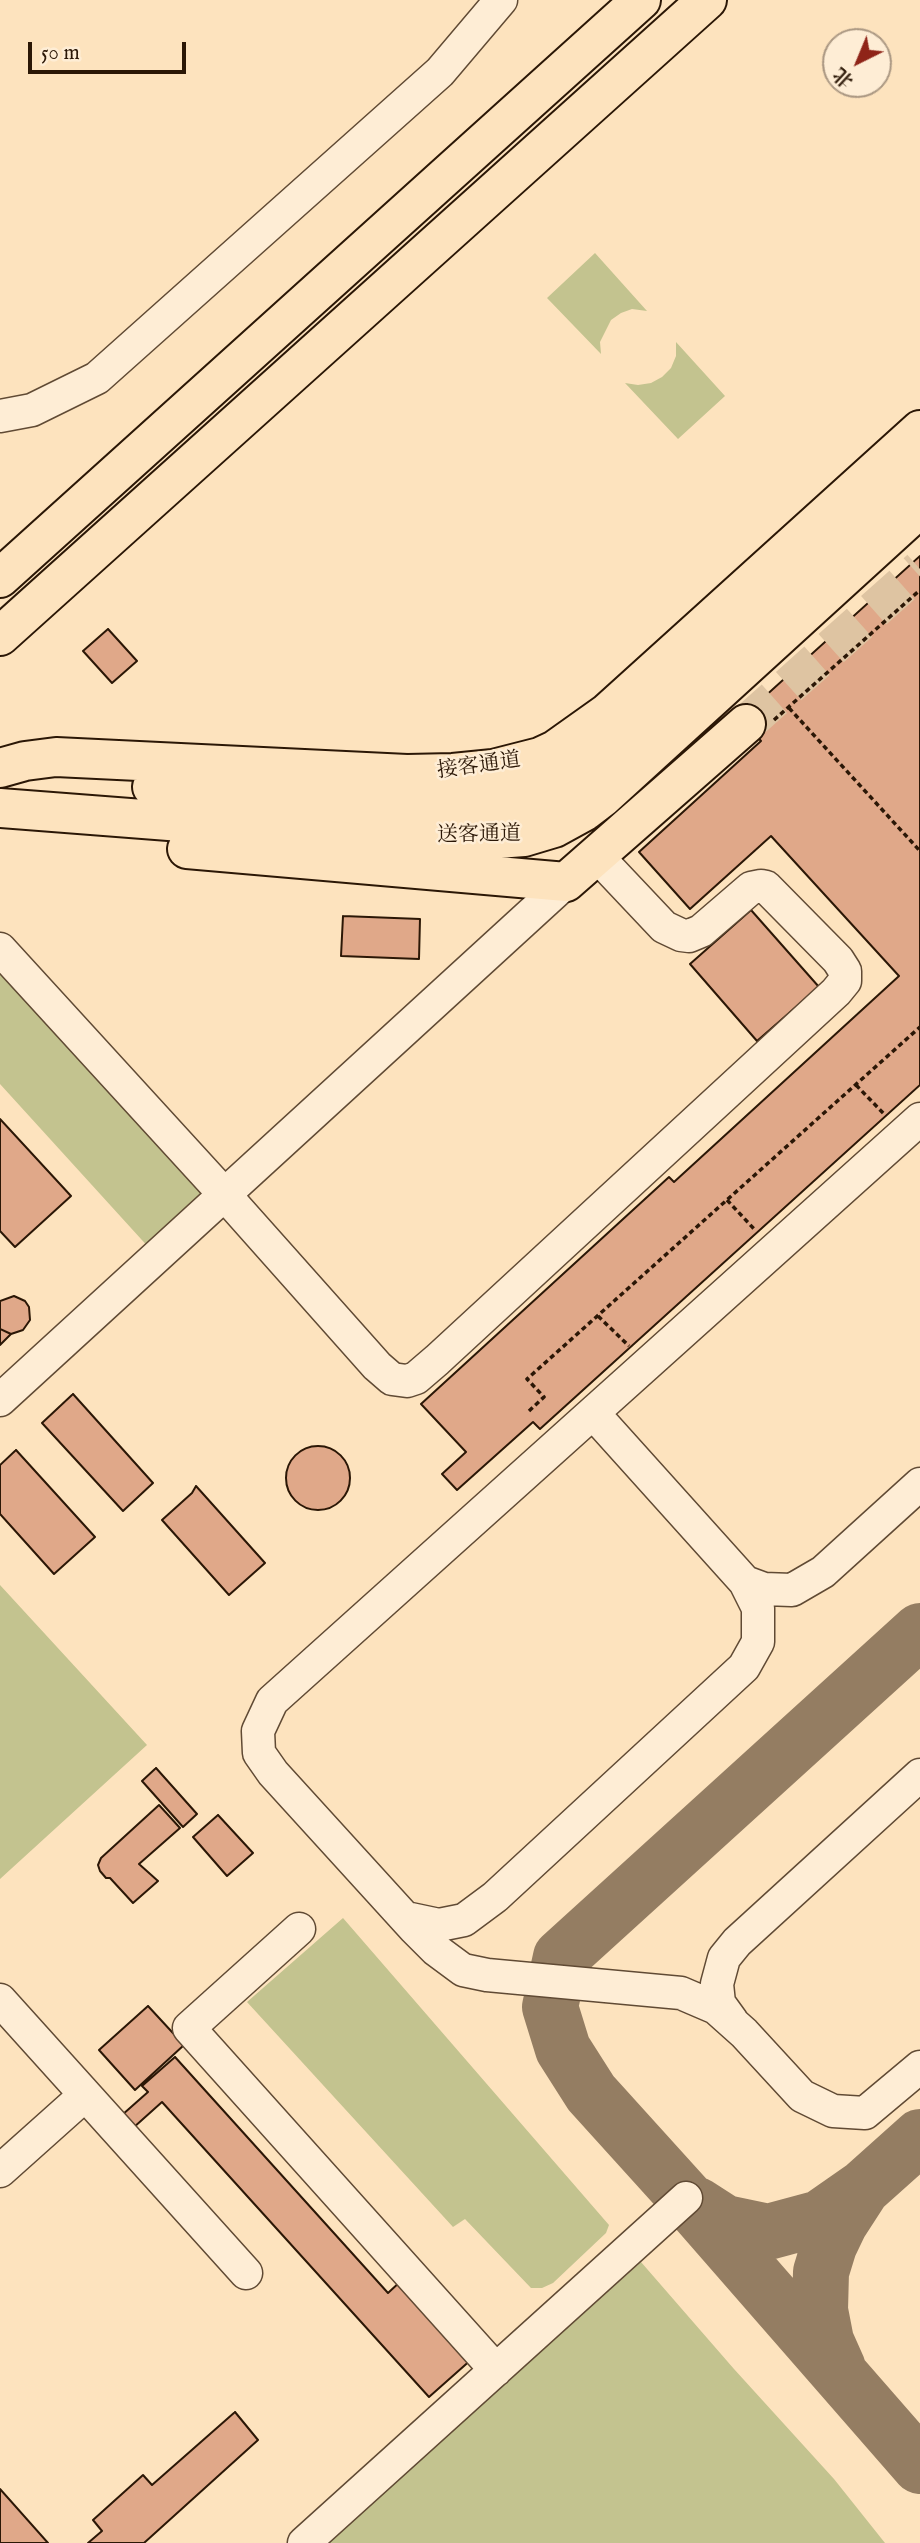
<!DOCTYPE html>
<html>
<head>
<meta charset="utf-8">
<style>
	body { margin:0 }
	#map { position:relative; width:920px; height:2543px; overflow:hidden; background:#fde3be; font-family:"IM FELL English","Noto Serif SC",serif }
	canvas { display:block }
	.north { position:absolute; left:822px; top:28px; width:70px; height:70px; box-sizing:border-box; background:#feedd5; border:2px solid #aa9782; border-radius:50%; rotate:223deg; font-size:19px; font-weight:700; line-height:28px; text-align:center; color:#2b1706 }
	.north::after { content:''; display:block; margin:auto; width:24px; height:32px; background:#8f2418; clip-path:polygon(50% 0,100% 100%,50% 72%,0 100%) }
	.scale { position:absolute; left:28px; top:42px; width:158px; height:32px; box-sizing:border-box; border:4px solid #2b1706; border-top:0; padding-left:9px; font-size:21px; line-height:24px; white-space:nowrap; color:#2b1706; -webkit-text-stroke:5px #feedd5; paint-order:stroke }
</style>
</head>
<body>
<div id="map">
<canvas width="920" height="2543"></canvas>
<div class="north">北</div>
<div class="scale">50 m</div>
</div>
<script>
const g = document.querySelector('canvas').getContext('2d');
g.lineJoin = 'round';
function paint(path, color) { g.fillStyle = color; g.fill(path, 'evenodd'); }
const toPath = rows => new Path2D(rows.map(r => 'M' + r).join(''));
function stroke(path, color, width, dash) { g.strokeStyle = color; g.lineWidth = width; g.lineCap = dash ? 'butt' : 'round'; g.setLineDash(dash || []); g.stroke(path); }
function drawText(font, color, halo, rows, align = 'center') {
  g.font = font + ' "IM FELL English","Noto Serif SC",serif'; g.lineWidth = 5; g.setLineDash([]); g.textBaseline = 'middle'; g.strokeStyle = halo; g.fillStyle = color; for (const [text, x, y, turn = 0] of rows) {
    g.save(); g.translate(x, y); g.rotate((+turn || 0) * Math.PI / 180); g.textAlign = isNaN(turn) ? turn : align; if (halo) g.strokeText(text, 0, 0); g.fillText(text, 0, 0); g.restore();
  }
}
paint(toPath([
	[595,253,647,311,632,309,621,313,611,320,600,342,601,354,547,298],
	[676,342,725,396,678,439,625,383,638,385,651,383,662,377,671,368,676,356],
	[0,966,208,1196,151,1250,0,1084],
	[0,1585,147,1745,0,1879],
	[343,1918,609,2225,606,2233,553,2283,542,2288,531,2288,465,2219,453,2227,247,2002],
	[641,2262,734,2369,834,2479,885,2543,328,2543]
]), '#c3c38f');
stroke(toPath([
	[920,1631,561,1957,550,2007,563,2049,591,2093,686,2198,920,2466],
	[697,2205,725,2223,768,2232,820,2218,863,2188,920,2137],
	[838,2368,826,2341,820,2310,821,2272,829,2246,840,2223,862,2189]
]), '#947d62', 56);
const building = toPath([
	[920,556,920,1085,540,1429,533,1422,457,1490,442,1474,466,1452,421,1404,669,1177,674,1182,899,976,771,836,690,909,639,852,761,741,741,718,920,556],
	[108,629,137,661,112,683,83,651,108,629],
	[751,910,819,987,757,1041,690,964,751,910],
	[343,916,420,919,419,959,341,956,343,916],
	[0,1119,71,1196,15,1247,0,1231,0,1119],
	[14,1296,25,1301,29,1307,30,1320,23,1330,11,1334,0,1329,0,1301,14,1296],
	[0,1329,11,1334,0,1345,0,1329],
	[73,1394,153,1483,123,1511,42,1423,73,1394],
	'286 1478a32 32 0 1 1 64 0a32 32 0 1 1-64 0Z',
	[16,1450,95,1537,54,1574,0,1514,0,1465,16,1450],
	[196,1486,265,1563,229,1595,162,1520,192,1493,196,1486],
	[156,1768,197,1814,183,1827,142,1781,156,1768],
	[159,1805,180,1828,139,1864,158,1881,133,1903,110,1878,106,1878,100,1871,98,1865,101,1858,159,1805],
	[218,1815,253,1853,227,1876,193,1837,218,1815],
	[148,2006,184,2045,135,2090,99,2050,148,2006],
	[175,2057,388,2293,402,2280,473,2358,429,2397,162,2102,133,2128,122,2115,148,2092,142,2086,175,2057],
	[235,2412,258,2440,144,2543,88,2543,102,2531,93,2520,143,2475,152,2485,235,2412],
	[0,2489,48,2543,0,2543,0,2489]
]);
paint(building, '#e0a889');
stroke(building, '#2b1706', 2);
stroke(toPath([
	[746,724,920,569]
]), '#dec4a2', 38, [38, 19]);
const minor = toPath([
	[0,416,32,410,97,378,440,72,501,0],
	[0,949,224,1194,377,1366,392,1379,407,1381,416,1378,437,1360,836,992,845,981,845,971,838,960,766,887,761,886,751,888,701,931,689,936,681,935,664,927,596,855],
	[920,1119,272,1701,258,1731,259,1753,273,1773,415,1929,436,1950,463,1970,487,1975,681,1993,716,2008,744,2033,802,2096,833,2111,865,2113,920,2067],
	[0,1400,566,882],
	[745,1582,764,1589,792,1590,823,1572,920,1484],
	[406,1918,439,1925,464,1920,495,1897,744,1667,758,1642,758,1608,745,1582,593,1413],
	[299,1929,189,2028,496,2370],
	[0,2000,246,2273],
	[732,2021,719,2003,717,1984,724,1958,737,1942,920,1775],
	[0,2171,85,2095],
	[304,2543,686,2198]
]);
const major = toPath([
	[0,768,25,761,56,757,407,774,453,773,493,769,540,757,555,750,607,713,920,430],
	[152,787,467,807,523,801,564,782,603,756,920,471],
	[0,808,259,828,483,840,524,837,554,828,585,811,602,798,920,508],
	[187,849,566,882,746,724]
]);
const highway = toPath([
	[0,578,641,0],
	[0,636,707,0]
]);
stroke(minor, '#604a34', 35);
stroke(major, '#2b1706', 42);
stroke(highway, '#2b1706', 42);
stroke(toPath([
	[789,708,920,851],
	[774,720,920,590],
	[856,1085,886,1116],
	[727,1200,756,1231],
	[598,1316,629,1346],
	[529,1411,544,1397,527,1379,920,1027]
]), '#2b1706', 3.5, [5, 3.5]);
stroke(minor, '#feedd5', 32);
stroke(major, '#fde3be', 38);
stroke(highway, '#fde3be', 38);
drawText('21px', '#2b1706', '#feedd5', [
	["接客通道",479,767,-8],
	["送客通道",479,836,-1]
]);
</script>
</body>
</html>
